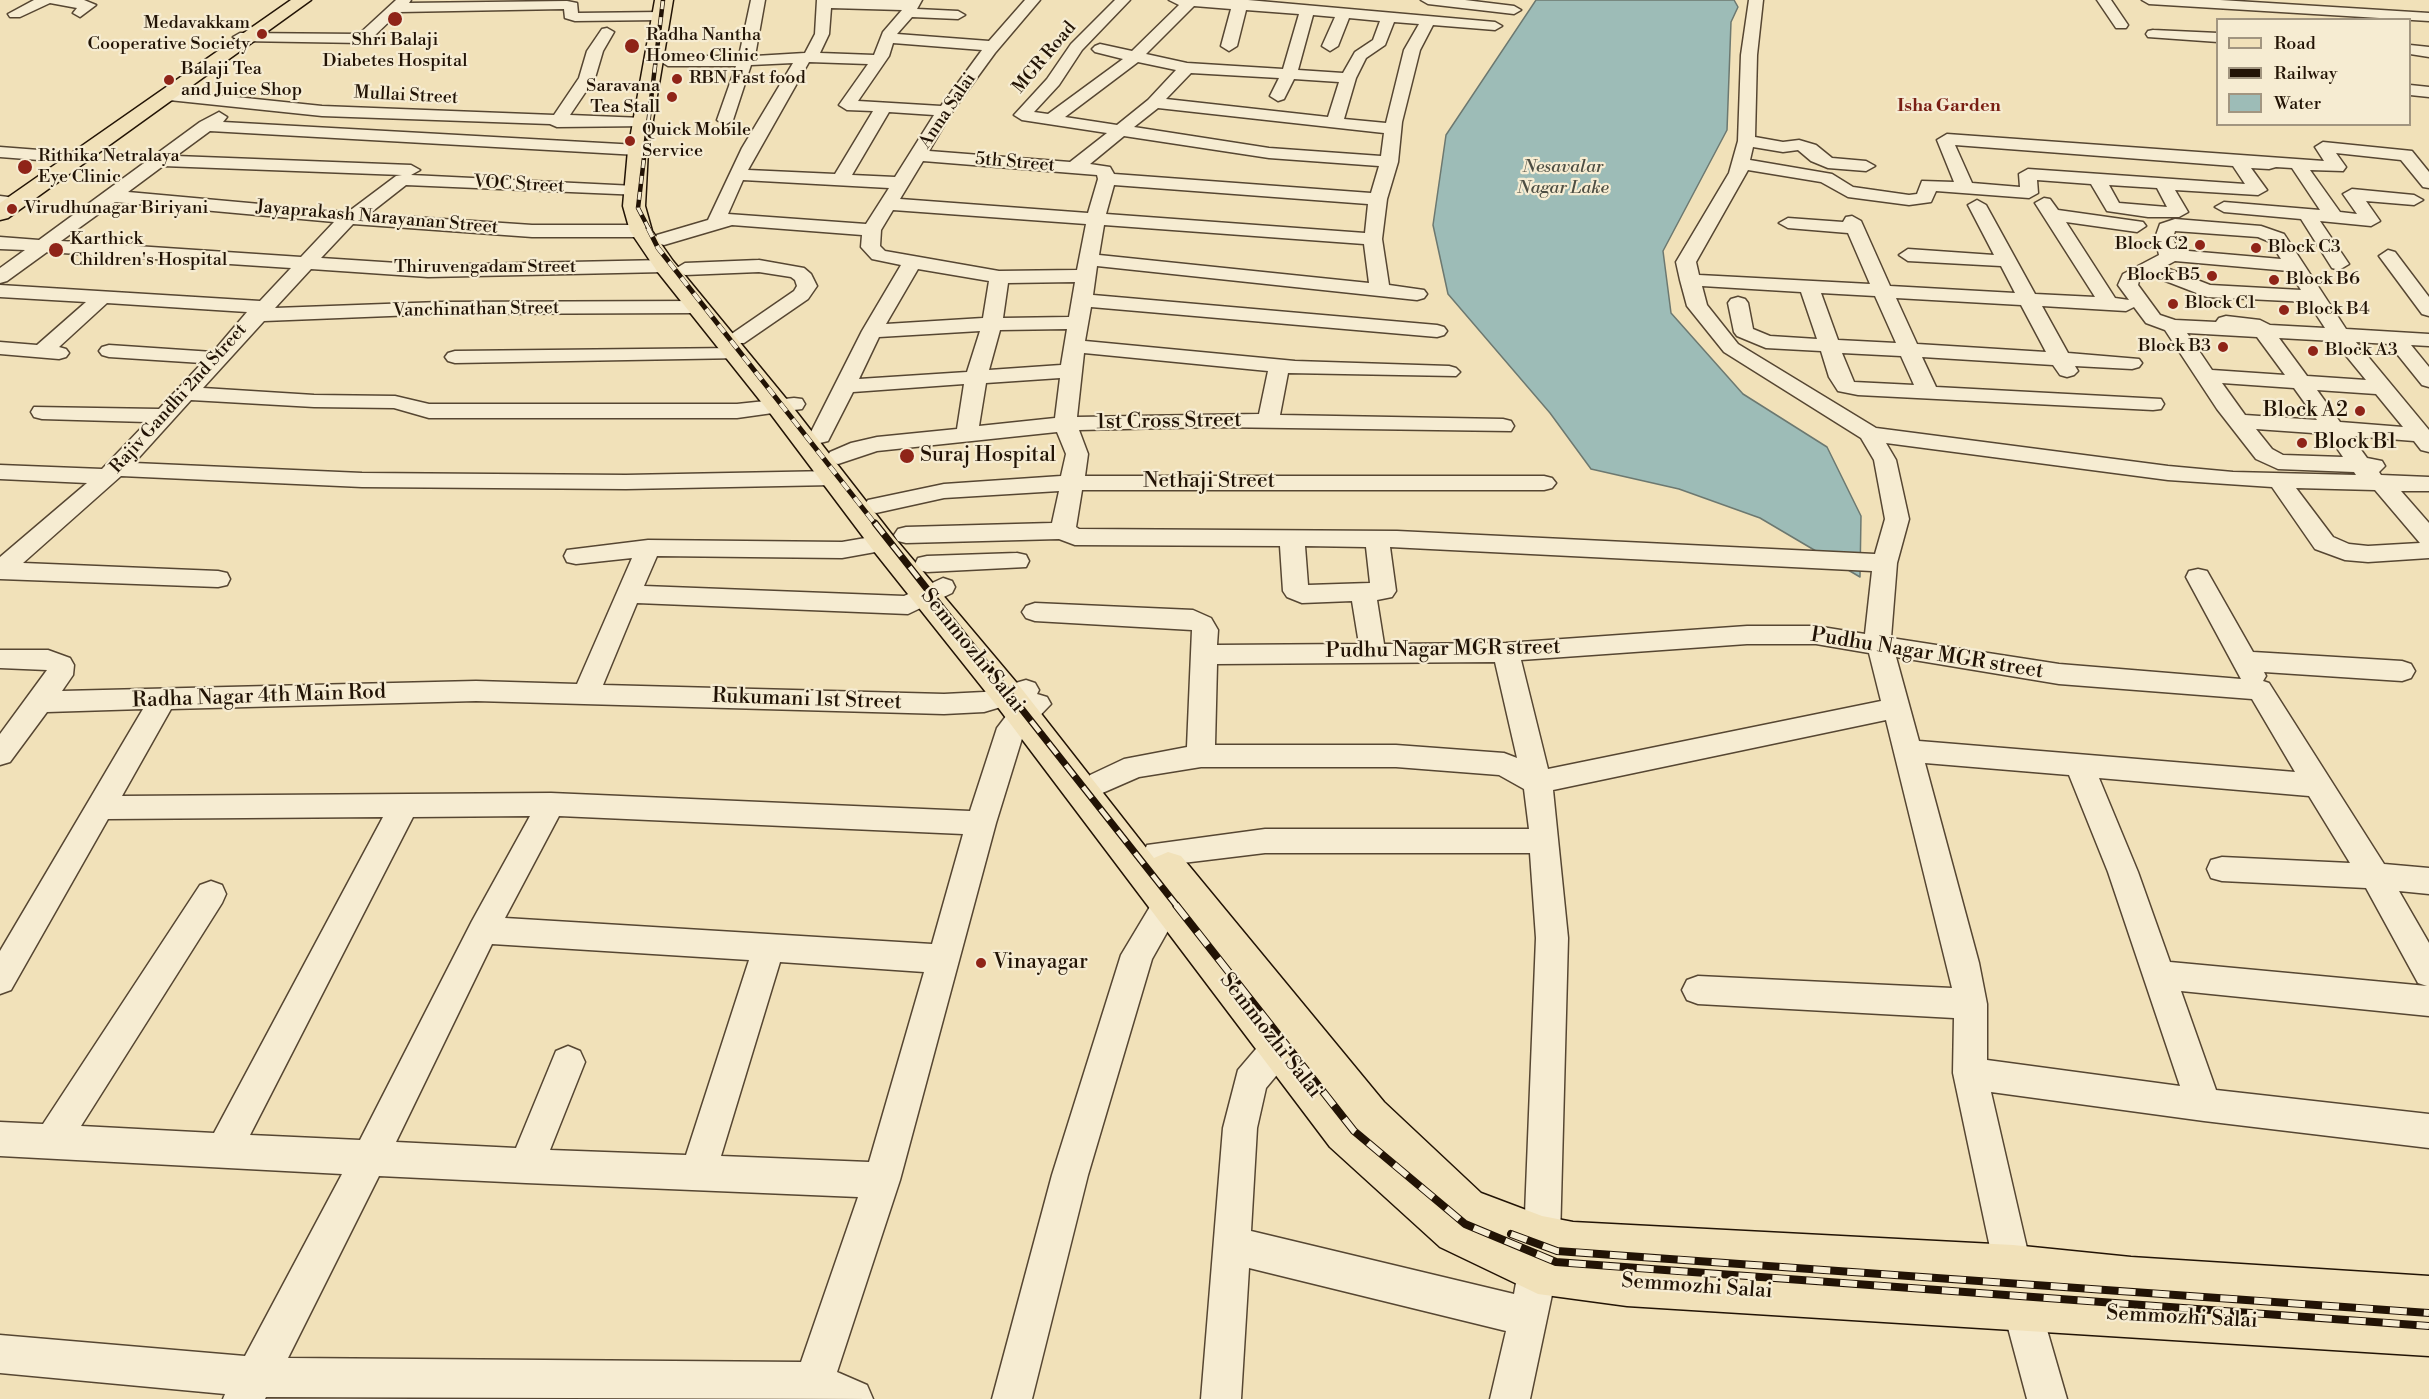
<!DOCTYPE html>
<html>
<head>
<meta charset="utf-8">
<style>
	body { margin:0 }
	#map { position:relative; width:2429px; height:1399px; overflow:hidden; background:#f1e1b9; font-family:"Libre Bodoni",serif }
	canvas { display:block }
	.legend { position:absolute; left:2216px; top:18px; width:195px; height:108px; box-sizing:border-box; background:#f6ecd2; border:2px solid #a19580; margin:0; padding:8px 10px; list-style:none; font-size:18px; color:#221305 }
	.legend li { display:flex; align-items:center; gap:12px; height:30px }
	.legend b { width:30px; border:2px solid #a19580 }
</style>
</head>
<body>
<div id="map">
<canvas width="2429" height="1399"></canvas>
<ul class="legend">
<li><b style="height:8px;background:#f1e1b9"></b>Road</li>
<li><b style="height:8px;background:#221305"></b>Railway</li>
<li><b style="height:16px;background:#9dbcb7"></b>Water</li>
</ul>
</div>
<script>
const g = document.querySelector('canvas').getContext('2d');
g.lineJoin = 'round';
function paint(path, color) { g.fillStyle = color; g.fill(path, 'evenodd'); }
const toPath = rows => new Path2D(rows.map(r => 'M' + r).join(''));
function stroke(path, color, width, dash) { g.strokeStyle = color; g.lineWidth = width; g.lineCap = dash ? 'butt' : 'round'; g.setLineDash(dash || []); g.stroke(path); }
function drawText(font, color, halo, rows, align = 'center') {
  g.font = font + ' "Libre Bodoni",serif'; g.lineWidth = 4.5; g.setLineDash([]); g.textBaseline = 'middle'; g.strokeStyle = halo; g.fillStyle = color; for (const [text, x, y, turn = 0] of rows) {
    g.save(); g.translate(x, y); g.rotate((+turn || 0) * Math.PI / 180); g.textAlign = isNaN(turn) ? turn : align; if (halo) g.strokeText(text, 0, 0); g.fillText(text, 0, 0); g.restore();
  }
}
const water = toPath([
	[1536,0,1734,0,1738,7,1731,22,1727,130,1663,251,1671,313,1743,394,1827,447,1861,516,1860,577,1760,518,1679,489,1591,469,1550,413,1448,294,1433,225,1446,135,1536,0]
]);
paint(water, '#9dbcb7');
stroke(water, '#6c7870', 1.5);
const minor = toPath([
	[34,0,84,0,96,5,80,17,73,13,77,8,50,3,20,17,10,17,8,14,34,0],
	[396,0,411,0,409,3,567,1,577,3,578,13,661,12,668,16,661,20,575,21,565,18,564,9,399,12,368,42,363,43,240,41,233,37,240,33,359,34,396,0],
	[751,0,765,0,755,56,805,53,815,34,817,0,922,0,917,9,958,11,965,15,958,19,912,17,897,34,989,41,1025,0,1040,0,995,53,952,112,929,151,1070,162,1107,133,1022,120,1014,115,1047,79,1071,44,1115,0,1130,0,1082,50,1059,85,1034,112,1048,114,1123,59,1095,52,1092,49,1095,46,1100,44,1132,51,1179,5,1169,0,1248,0,1495,22,1502,26,1495,30,1433,25,1420,50,1402,122,1398,162,1387,199,1382,239,1389,285,1424,290,1427,294,1424,298,1417,300,1097,266,1093,295,1437,325,1444,327,1447,331,1444,335,1437,337,1091,307,1085,341,1295,361,1449,366,1456,368,1460,372,1456,376,1288,373,1280,415,1503,419,1511,421,1514,426,1511,431,1214,427,1079,430,1088,454,1085,476,1544,476,1552,478,1556,483,1552,488,1544,490,1082,490,1076,527,1079,529,1397,531,1875,554,1885,519,1874,460,1861,438,1724,352,1687,306,1680,280,1676,262,1729,173,1738,141,1741,55,1749,0,1763,0,1757,55,1755,137,1783,142,1799,140,1816,145,1832,158,1866,161,1875,166,1866,171,1828,168,1811,161,1798,150,1783,152,1753,147,1750,160,1832,174,1853,187,1909,195,1917,194,1922,181,1954,182,1937,140,1947,134,2324,161,2315,147,2323,142,2412,151,2429,172,2429,188,2423,187,2401,160,2336,153,2346,167,2343,171,2310,170,2340,212,2357,214,2343,194,2352,189,2414,195,2423,200,2414,205,2366,201,2380,221,2371,226,2320,221,2349,264,2339,270,2332,268,2301,219,2224,212,2215,207,2224,202,2320,210,2292,168,2276,167,2269,169,2251,168,2267,190,2258,195,2175,190,2188,212,2179,217,2148,217,2107,211,2091,184,2037,180,2038,193,2029,198,1936,191,1931,202,1909,205,1848,197,1821,182,1748,170,1696,262,1699,275,1870,284,1848,233,1788,228,1779,223,1788,218,1843,222,1846,217,1852,216,1861,221,1890,286,2015,293,2001,266,1908,261,1899,255,1908,249,1994,255,1968,205,1977,200,1986,205,2035,294,2095,297,2035,203,2044,198,2050,199,2058,210,2143,222,2146,226,2137,232,2066,222,2115,298,2129,300,2118,285,2123,274,2159,255,2155,238,2160,224,2175,219,2261,226,2284,234,2346,329,2429,334,2429,346,2411,345,2429,367,2429,387,2422,385,2389,344,2356,342,2429,430,2429,452,2421,450,2414,441,2351,436,2367,458,2382,461,2385,466,2379,472,2381,475,2429,477,2429,491,2401,491,2429,523,2429,558,2368,562,2345,560,2315,549,2272,487,2168,480,1886,443,1896,460,1909,519,1897,563,1891,638,2059,664,2241,679,2186,577,2189,571,2198,569,2207,571,2253,652,2402,661,2411,664,2415,671,2411,678,2402,681,2264,672,2266,676,2263,681,2269,683,2384,864,2429,868,2429,894,2399,891,2429,943,2429,1016,2181,991,2216,1090,2429,1114,2429,1148,2204,1121,1991,1092,2041,1309,2067,1399,2027,1399,2003,1309,1953,1073,1954,1018,1698,1004,1687,1000,1682,990,1687,980,1698,976,1952,988,1886,720,1553,790,1568,938,1560,1239,1557,1271,1530,1399,1490,1399,1506,1331,1249,1268,1241,1399,1201,1399,1223,1128,1238,1070,1267,1036,1279,1032,1291,1036,1296,1047,1291,1058,1266,1088,1257,1128,1251,1231,1514,1294,1524,1239,1536,938,1530,853,1265,853,1158,866,1147,863,1143,854,1147,845,1265,829,1529,829,1524,789,1499,775,1396,767,1201,767,1139,777,1100,794,1090,791,1086,783,1090,775,1124,759,1187,747,1192,630,1035,621,1026,618,1022,612,1026,606,1035,603,1193,610,1211,618,1218,630,1217,645,1359,644,1352,601,1302,603,1287,597,1283,591,1280,546,1075,545,1059,539,906,543,898,541,894,535,898,529,906,527,1052,523,1059,491,944,498,876,513,868,510,864,505,868,500,944,484,1061,476,1066,454,1057,432,877,451,838,464,830,462,827,457,830,452,851,443,877,437,957,429,964,384,853,392,828,441,820,443,812,441,809,436,862,331,901,265,872,259,861,247,862,235,732,225,664,245,657,243,655,239,657,235,708,220,742,148,793,63,751,65,733,120,725,125,717,120,736,66,668,66,660,61,668,56,739,56,751,0],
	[1194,6,1231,9,1221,46,1229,51,1237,46,1246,10,1299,14,1283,69,1187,63,1146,54,1194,6],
	[831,8,902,10,883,32,874,55,820,53,829,34,831,8],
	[1313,15,1335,17,1322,46,1330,51,1338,46,1349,18,1380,21,1373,40,1355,52,1343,73,1298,70,1313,15],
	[1394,22,1419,24,1404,50,1386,123,1344,119,1356,78,1366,58,1385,45,1394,22],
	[893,43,982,50,941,106,858,101,889,56,893,43],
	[809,62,868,64,839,105,847,110,873,111,835,174,748,170,809,62],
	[1138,62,1176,70,1148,100,1117,125,1065,117,1138,62],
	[1191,73,1279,78,1270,96,1278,101,1284,99,1294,79,1339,82,1328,117,1166,99,1191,73],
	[1158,108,1384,133,1381,156,1269,148,1134,127,1158,108],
	[889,112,934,115,895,177,852,175,889,112],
	[1124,136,1269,158,1379,166,1371,193,1114,174,1110,167,1090,164,1124,136],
	[1955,145,2233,166,2245,184,2028,169,2019,174,2020,187,1972,183,1955,145],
	[923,161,1097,175,1098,179,1088,213,900,199,923,161],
	[743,180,889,188,866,224,728,214,743,180],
	[1114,185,1368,204,1365,233,1106,214,1114,185],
	[2109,185,2157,188,2167,207,2119,203,2109,185],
	[893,210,1086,224,1077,270,999,271,885,251,880,246,881,230,893,210],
	[1104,225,1364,244,1369,283,1099,255,1104,225],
	[2175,231,2258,237,2270,242,2281,259,2177,250,2173,238,2175,231],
	[2175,261,2289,271,2301,290,2210,285,2164,267,2175,261],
	[918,269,989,281,983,318,886,324,918,269],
	[2150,275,2207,297,2308,302,2325,328,2270,325,2260,320,2226,316,2219,318,2216,322,2175,320,2160,315,2138,285,2139,281,2150,275],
	[1075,282,1069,317,1003,318,1008,283,1075,282],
	[1702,286,1801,292,1817,339,1770,336,1753,329,1748,303,1745,299,1738,297,1731,299,1728,303,1734,332,1737,336,1766,348,1821,351,1829,377,1838,391,1858,395,2153,410,2161,409,2164,404,2161,399,1936,387,1922,357,2053,365,2060,375,2067,377,2074,375,2078,371,2075,366,2132,369,2139,367,2142,363,2139,359,2068,353,2042,306,2126,311,2134,307,2146,323,2165,330,2217,409,2256,459,2278,469,2354,472,2356,475,2233,472,2168,466,1876,428,1738,344,1707,305,1702,286],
	[1821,293,1875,296,1896,343,1838,340,1821,293],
	[1896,298,2021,305,2046,352,1917,344,1896,298],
	[1067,329,1061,365,989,370,1000,330,1067,329],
	[980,331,967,372,859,379,879,337,980,331],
	[2187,333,2257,337,2285,375,2212,370,2187,333],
	[2279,338,2334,341,2366,380,2307,376,2279,338],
	[1084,353,1268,371,1259,414,1077,417,1084,353],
	[1842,353,1901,356,1914,385,1854,382,1842,353],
	[1060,378,1055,418,979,426,986,383,1060,378],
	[2222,383,2294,388,2317,420,2245,415,2222,383],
	[2317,390,2376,394,2403,427,2340,422,2317,390],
	[2256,429,2327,434,2343,457,2283,455,2272,449,2256,429],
	[2296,488,2375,490,2420,543,2368,546,2349,544,2333,537,2296,488],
	[1305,546,1366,547,1370,583,1308,585,1305,546],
	[1390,547,1872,571,1865,634,1816,626,1747,626,1506,643,1384,644,1377,600,1392,597,1396,591,1390,547],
	[1747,644,1816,644,1869,653,1881,701,1548,769,1521,660,1747,644],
	[1896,657,2059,684,2252,699,2295,772,1919,741,1896,657],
	[1495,662,1517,758,1504,753,1396,745,1215,745,1217,664,1495,662],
	[1925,763,2069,775,2108,872,2180,1086,1987,1060,1987,1004,1979,963,1925,763],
	[2099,778,2309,796,2350,863,2222,857,2211,860,2207,869,2211,878,2222,881,2366,888,2418,983,2427,986,2170,962,2138,872,2099,778],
	[1421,0,1465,0,1514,6,1521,10,1514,14,1428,4,1421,0],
	[2097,0,2111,0,2128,25,2126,28,2116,28,2097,0],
	[2142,0,2220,0,2429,13,2429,21,2149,4,2142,0],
	[607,28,614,32,603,51,595,78,570,115,643,118,651,123,649,126,557,127,550,124,322,116,169,100,161,95,169,90,322,106,554,115,579,78,587,51,602,29,607,28],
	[2153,30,2218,33,2218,42,2148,37,2146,34,2148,31,2153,30],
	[2410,45,2429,47,2429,57,2410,54,2410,45],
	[2410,85,2429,87,2429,97,2410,95,2410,85],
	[219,112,227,117,223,122,638,145,646,150,638,155,210,131,176,156,411,165,420,170,411,175,635,186,641,187,644,191,641,195,406,185,369,214,532,225,641,225,650,231,641,237,532,237,353,224,321,258,428,265,665,260,675,266,665,272,428,277,311,269,275,308,440,302,697,301,704,303,707,307,704,311,697,313,440,314,264,321,203,388,314,395,395,396,429,404,737,404,794,398,802,399,805,404,802,409,794,410,737,418,429,418,394,408,314,407,191,400,134,463,362,473,626,475,833,471,841,473,844,478,841,483,833,485,626,489,362,487,121,476,23,563,218,571,227,573,230,579,227,585,218,587,0,579,0,557,87,483,0,479,0,465,102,469,147,422,42,419,34,417,31,412,34,407,159,409,202,363,109,357,102,355,99,351,102,347,109,345,213,352,247,312,107,303,59,347,66,349,69,353,66,357,59,359,0,354,0,342,37,345,86,302,0,297,0,285,260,301,291,268,47,252,7,281,0,283,0,268,25,250,0,249,0,237,39,240,200,122,219,112],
	[163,166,402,175,396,176,348,212,128,192,163,166],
	[115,202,334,222,301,257,61,241,115,202],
	[0,147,78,153,87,158,78,163,0,157,0,147],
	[0,196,8,197,11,201,8,205,0,206,0,196],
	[2388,250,2395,252,2429,297,2429,316,2422,314,2379,256,2388,250],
	[759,260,804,268,811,274,817,286,808,299,744,343,730,343,727,339,730,335,794,291,797,286,795,280,791,277,759,272,685,275,675,269,685,263,759,260],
	[735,348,742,350,745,354,742,358,455,363,448,361,445,357,448,353,455,351,735,348],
	[883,535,892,537,895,543,892,549,842,558,657,556,644,586,904,596,943,578,952,581,955,587,952,593,908,614,637,603,603,685,944,694,984,692,1026,680,1035,683,1039,690,1037,694,1047,697,1051,704,1024,732,996,823,900,1180,837,1372,867,1385,873,1399,266,1397,265,1399,223,1399,225,1394,0,1373,0,1335,245,1356,342,1174,0,1156,0,1122,43,1124,200,885,211,881,222,885,226,894,222,903,81,1126,214,1133,383,817,108,819,11,990,0,994,0,951,143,709,47,712,10,762,0,765,0,734,47,670,0,668,0,650,48,650,70,658,74,665,73,675,62,691,476,681,577,684,632,558,576,564,567,562,564,556,567,550,648,540,842,542,883,535],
	[476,701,944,714,984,712,1021,701,1013,707,997,728,970,811,551,793,122,796,171,709,476,701],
	[530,816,472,921,360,1140,250,1135,413,817,530,816],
	[559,816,963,834,932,944,505,918,559,816],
	[492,944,749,960,686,1155,550,1150,585,1062,580,1051,568,1046,556,1051,516,1148,396,1142,492,944],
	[780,962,924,972,869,1162,721,1156,780,962],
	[379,1176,526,1183,858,1197,801,1362,288,1358,379,1176],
	[1017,553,1026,555,1029,561,1026,567,927,572,918,570,915,564,918,558,927,556,1017,553],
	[1168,891,1179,895,1183,904,1152,959,1088,1175,1032,1399,992,1399,1052,1175,1121,955,1157,895,1168,891]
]);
const major = toPath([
	[291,0,311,0,8,218,0,220,0,203,291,0],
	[655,0,673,0,648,150,645,206,652,231,673,261,788,401,893,536,1021,688,1154,858,1168,852,1181,856,1384,1102,1481,1193,1542,1216,1573,1222,2013,1245,2131,1257,2429,1276,2429,1356,1627,1306,1538,1294,1440,1247,1330,1147,997,706,873,550,770,413,657,271,630,231,623,206,628,150,655,0]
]);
stroke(minor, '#564632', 3);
stroke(major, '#221305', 3);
paint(minor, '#f6ecd2');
paint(major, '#f1e1b9');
const railFar3 = toPath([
	[649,229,638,208,663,0]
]);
const railFar2 = toPath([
	[648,228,658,248,876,525]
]);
const railFar1 = toPath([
	[875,523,1177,906]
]);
const rail = toPath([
	[1176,905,1354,1131,1465,1224,1556,1262,2429,1326],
	[1511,1234,1557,1251,2429,1313]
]);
stroke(railFar3, '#221305', 4.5);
stroke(railFar2, '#221305', 5);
stroke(railFar1, '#221305', 7);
stroke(rail, '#221305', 8);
stroke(railFar3, '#f6ecd2', 3, [8]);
stroke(railFar2, '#f6ecd2', 4, [10]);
stroke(railFar1, '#f6ecd2', 4.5, [14]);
stroke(rail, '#f6ecd2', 6, [17]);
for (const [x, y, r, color] of [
	[395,19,8,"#8f2418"],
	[262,34,6,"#8f2418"],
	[632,46,8,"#8f2418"],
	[677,79,6,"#8f2418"],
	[169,80,6,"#8f2418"],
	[672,97,6,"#8f2418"],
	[630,141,6,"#8f2418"],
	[25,167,8,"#8f2418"],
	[12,209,6,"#8f2418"],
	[2200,245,6,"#8f2418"],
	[2256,248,6,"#8f2418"],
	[56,250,8,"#8f2418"],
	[2212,276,6,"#8f2418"],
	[2274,280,6,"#8f2418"],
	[2173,304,6,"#8f2418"],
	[2284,310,6,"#8f2418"],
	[2223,347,6,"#8f2418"],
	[2313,351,6,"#8f2418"],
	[2360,411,6,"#8f2418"],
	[2302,443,6,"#8f2418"],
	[907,456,8,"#8f2418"],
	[981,963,6,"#8f2418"]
]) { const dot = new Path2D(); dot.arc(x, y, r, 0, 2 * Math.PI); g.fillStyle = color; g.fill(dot); stroke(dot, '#f6ecd2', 2); }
drawText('18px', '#221305', '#f6ecd2', [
	["Medavakkam",250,24,"right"],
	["Cooperative Society",250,45,"right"],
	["Radha Nantha",646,36],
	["Homeo Clinic",646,57],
	["Shri Balaji",395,41,"center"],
	["Diabetes Hospital",395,62,"center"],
	["Balaji Tea",181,70],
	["and Juice Shop",181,91],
	["RBN Fast food",689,79],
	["Saravana",660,87,"right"],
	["Tea Stall",660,108,"right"],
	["Quick Mobile",642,131],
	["Service",642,152],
	["Rithika Netralaya",38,157],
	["Eye Clinic",38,178],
	["Virudhunagar Biriyani",24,209],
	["Karthick",70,240],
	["Children's Hospital",70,261],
	["Block C2",2188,245,"right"],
	["Block C3",2268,248],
	["Block B5",2200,276,"right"],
	["Block B6",2286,280],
	["Block C1",2185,304],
	["Block B4",2296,310],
	["Block B3",2211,347,"right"],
	["Block A3",2325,351]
], 'left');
drawText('18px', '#221305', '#f6ecd2', [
	["MGR Road",1045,58,-50],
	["Mullai Street",406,96,3],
	["Anna Salai",948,111,-56],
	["5th Street",1015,163,5],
	["VOC Street",519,185,3],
	["Jayaprakash Narayanan Street",377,218,5],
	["Thiruvengadam Street",485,268],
	["Vanchinathan Street",476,310,-1],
	["Rajiv Gandhi 2nd Street",179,399,-48]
]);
drawText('bold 18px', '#7a1f14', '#f6ecd2', [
	["Isha Garden",1949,107]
]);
drawText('italic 18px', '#4d4e43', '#f6ecd2', [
	["Nesavalar",1563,168],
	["Nagar Lake",1563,189]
]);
drawText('21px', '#221305', '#f6ecd2', [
	["Block A2",2348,411,"right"],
	["Block B1",2314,443],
	["Suraj Hospital",920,456],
	["Vinayagar",993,963]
], 'left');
drawText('21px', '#221305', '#f6ecd2', [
	["1st Cross Street",1169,422,-1],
	["Nethaji Street",1209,482],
	["Pudhu Nagar MGR street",1443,650,-1],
	["Semmozhi Salai",972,651,51],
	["Pudhu Nagar MGR street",1927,654,9],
	["Radha Nagar 4th Main Rod",259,697,-2],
	["Rukumani 1st Street",807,700,2],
	["Semmozhi Salai",1270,1036,52],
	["Semmozhi Salai",1697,1287,4],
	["Semmozhi Salai",2182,1318,3]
]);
</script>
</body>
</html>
